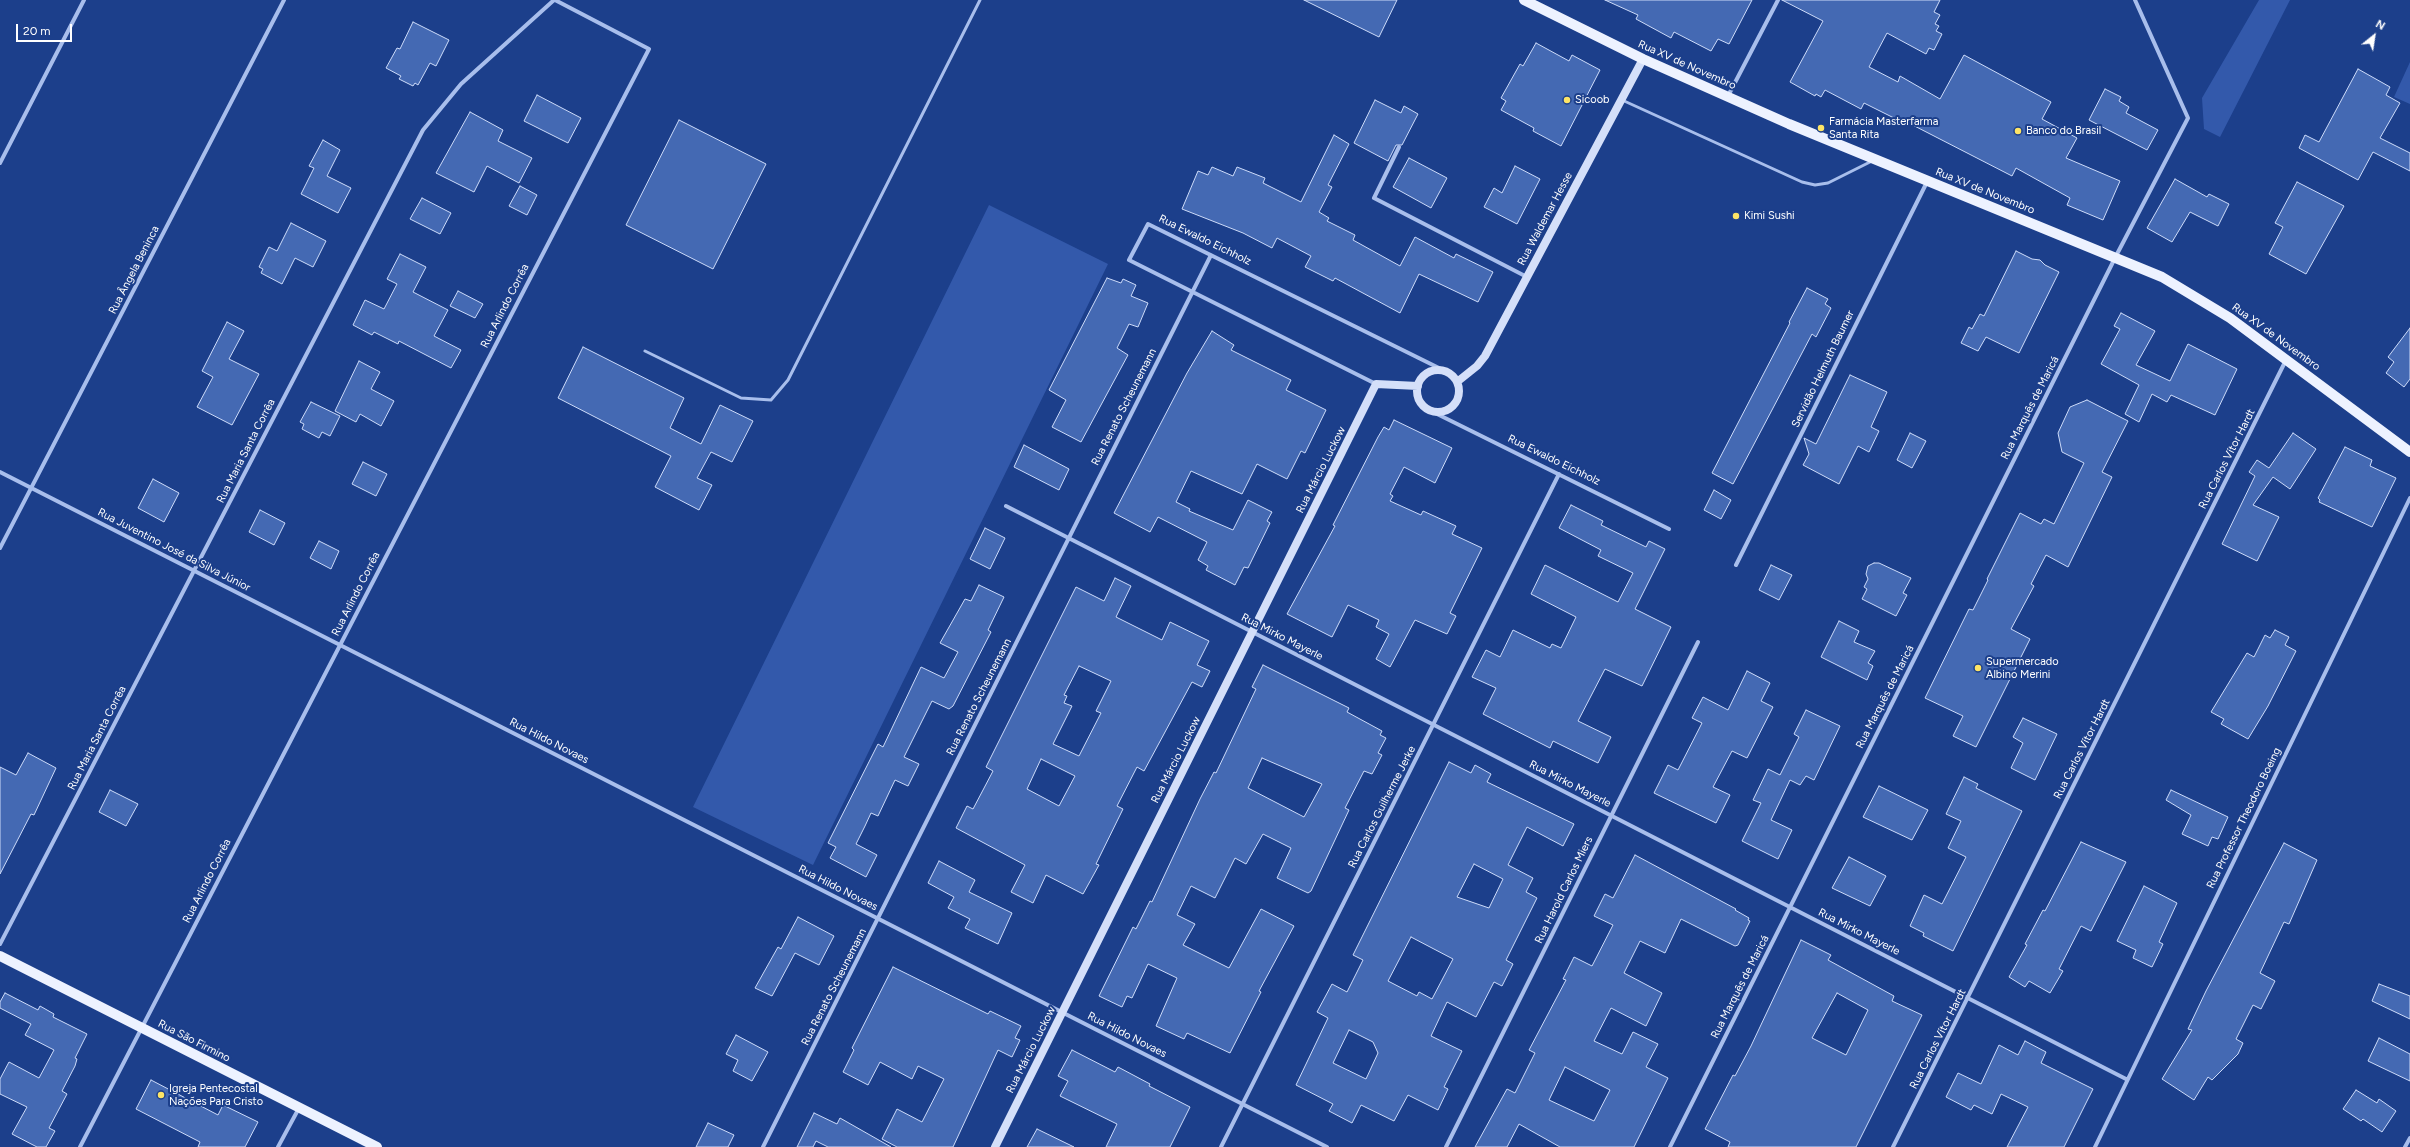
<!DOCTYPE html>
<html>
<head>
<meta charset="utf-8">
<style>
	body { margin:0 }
	#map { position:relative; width:2410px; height:1147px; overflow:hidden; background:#1c3f8b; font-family:Figtree,sans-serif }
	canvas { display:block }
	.north { position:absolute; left:2354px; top:16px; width:40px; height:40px; -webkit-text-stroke:3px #1c3f8b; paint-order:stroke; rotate:30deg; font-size:11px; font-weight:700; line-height:16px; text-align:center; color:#fff }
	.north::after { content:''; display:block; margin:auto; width:14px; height:18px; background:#fff; clip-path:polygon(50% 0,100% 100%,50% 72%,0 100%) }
	.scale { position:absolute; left:16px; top:24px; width:56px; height:18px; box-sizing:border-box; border:2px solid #fff; border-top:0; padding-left:5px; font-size:12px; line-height:14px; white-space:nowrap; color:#fff; -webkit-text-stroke:3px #1c3f8b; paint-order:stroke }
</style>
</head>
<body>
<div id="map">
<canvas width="2410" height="1147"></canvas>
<div class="north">N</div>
<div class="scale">20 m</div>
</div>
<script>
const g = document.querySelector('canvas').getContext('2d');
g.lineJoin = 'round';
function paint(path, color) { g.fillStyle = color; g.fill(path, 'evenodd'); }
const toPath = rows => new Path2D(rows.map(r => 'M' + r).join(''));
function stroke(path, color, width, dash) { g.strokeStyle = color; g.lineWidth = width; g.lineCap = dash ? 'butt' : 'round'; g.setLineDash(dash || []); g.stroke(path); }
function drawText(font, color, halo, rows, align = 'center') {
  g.font = font + ' Figtree,sans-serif'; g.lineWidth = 4; g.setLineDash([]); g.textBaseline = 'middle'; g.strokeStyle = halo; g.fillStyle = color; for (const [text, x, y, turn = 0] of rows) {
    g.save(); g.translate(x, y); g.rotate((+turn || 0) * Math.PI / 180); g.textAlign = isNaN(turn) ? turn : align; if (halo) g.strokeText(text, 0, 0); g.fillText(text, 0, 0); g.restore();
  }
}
paint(toPath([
	[2259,0,2290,0,2220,137,2204,129,2202,98],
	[2410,62,2410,104,2394,97],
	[989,205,1108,264,813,865,693,807]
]), '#3359ab');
const building = toPath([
	[1304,0,1397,0,1379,37,1304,0],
	[1605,0,1752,0,1729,44,1718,39,1711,51,1674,32,1671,38,1636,19,1638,15,1605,0],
	[1782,0,1940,0,1934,12,1940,15,1935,24,1939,26,1936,31,1942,34,1934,50,1929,48,1926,54,1887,33,1869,67,1898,82,1900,76,1940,99,1964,55,2051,102,2042,119,2077,138,2066,158,2120,181,2103,220,2067,205,2070,198,2016,168,2012,176,1897,117,1896,119,1864,103,1861,109,1825,90,1821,97,1816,94,1815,96,1790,82,1823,21,1782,0],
	[413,22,449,40,436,66,430,63,418,85,415,83,413,86,399,79,401,76,386,68,397,48,400,49,413,22],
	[1536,43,1569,61,1572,55,1600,70,1561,146,1533,131,1534,128,1501,110,1506,101,1501,98,1520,64,1523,66,1536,43],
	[2358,69,2390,87,2386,95,2400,103,2380,138,2410,153,2410,171,2373,152,2358,180,2299,148,2305,135,2319,142,2358,69],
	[2105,89,2121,97,2119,101,2129,107,2126,113,2158,130,2147,150,2089,120,2105,89],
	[537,95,581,118,568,143,524,121,537,95],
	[1375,100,1401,113,1404,106,1418,114,1402,145,1396,145,1388,161,1354,143,1375,100],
	[470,112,503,130,498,141,532,158,519,183,487,166,474,192,436,173,470,112],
	[679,120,766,164,713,269,626,225,679,120],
	[1334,135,1349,144,1328,185,1332,187,1319,212,1329,218,1327,221,1355,235,1353,240,1400,266,1415,237,1454,258,1456,254,1493,272,1478,302,1419,274,1400,313,1335,278,1333,281,1305,267,1311,256,1277,238,1272,248,1243,233,1182,209,1198,171,1208,175,1212,167,1233,176,1237,167,1265,178,1263,183,1301,202,1334,135],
	[323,140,340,150,327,176,351,188,338,213,301,194,314,168,309,166,323,140],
	[1409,158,1447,178,1431,208,1393,187,1409,158],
	[1515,166,1540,179,1517,224,1484,207,1494,188,1502,193,1515,166],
	[2175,179,2207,197,2209,194,2229,204,2218,226,2190,212,2172,242,2147,228,2175,179],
	[2297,182,2344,206,2306,274,2269,254,2283,227,2275,223,2297,182],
	[520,186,537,195,527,215,509,206,520,186],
	[422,198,451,213,440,234,410,219,422,198],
	[291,223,326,241,313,267,295,258,282,284,261,273,263,269,259,267,269,247,277,251,291,223],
	[2016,251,2032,259,2040,260,2045,265,2059,272,2019,353,1986,337,1978,351,1961,343,1969,327,1972,329,1980,314,1984,316,2016,251],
	[400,254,426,267,413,292,448,310,434,336,461,350,451,368,399,341,398,344,374,332,372,335,353,325,365,300,384,309,397,284,387,279,400,254],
	[1107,278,1121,283,1123,279,1136,285,1131,296,1148,303,1138,327,1129,324,1117,348,1128,355,1081,442,1052,427,1066,400,1049,390,1107,278],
	[1807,288,1828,299,1825,304,1831,308,1816,337,1812,334,1733,484,1712,473,1790,323,1789,322,1807,288],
	[458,291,483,304,475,318,450,306,458,291],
	[2121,313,2155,331,2136,365,2170,381,2188,344,2237,369,2215,415,2171,395,2167,402,2152,394,2139,422,2125,414,2139,385,2101,364,2120,329,2114,326,2121,313],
	[227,322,244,331,229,359,259,374,232,425,197,407,213,377,202,371,227,322],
	[2410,328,2410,379,2404,387,2386,373,2394,362,2388,357,2410,328],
	[1212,331,1234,345,1231,350,1291,380,1286,390,1326,410,1305,453,1301,451,1287,479,1257,464,1242,494,1191,471,1176,502,1190,509,1189,511,1233,530,1248,500,1272,512,1267,521,1270,523,1248,568,1244,567,1235,585,1206,570,1208,566,1198,560,1207,542,1158,517,1150,532,1114,513,1187,373,1212,331],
	[583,347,684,398,670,428,701,444,720,405,753,421,732,462,711,452,697,478,712,485,699,510,655,487,671,456,558,398,583,347],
	[359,361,380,372,371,389,394,401,381,426,360,414,356,422,335,411,359,361],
	[1850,375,1887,392,1871,427,1879,431,1869,452,1858,446,1839,484,1803,465,1809,454,1804,438,1816,444,1850,375],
	[2087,400,2128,421,2102,472,2112,477,2068,567,2046,555,2031,584,2034,586,2011,629,2030,639,1976,747,1953,736,1963,716,1925,698,1969,609,1973,610,1988,580,1987,579,2020,513,2041,524,2044,519,2054,524,2084,463,2062,452,2058,433,2070,407,2087,400],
	[311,402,340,416,330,436,322,432,319,438,302,429,304,424,300,422,311,402],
	[1394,420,1452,448,1435,483,1404,467,1390,494,1393,496,1390,501,1421,515,1423,511,1456,526,1452,534,1482,548,1450,613,1456,616,1447,634,1415,620,1390,667,1376,659,1389,634,1376,627,1379,620,1348,605,1332,637,1287,614,1335,526,1333,525,1378,437,1384,427,1389,430,1394,420],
	[1910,433,1926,441,1912,468,1897,460,1910,433],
	[2293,433,2316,449,2290,489,2273,477,2253,505,2279,517,2257,561,2222,544,2255,476,2249,472,2257,460,2269,468,2293,433],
	[1024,445,1069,469,1059,490,1014,467,1024,445],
	[2345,447,2372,460,2370,466,2396,478,2372,527,2319,502,2320,500,2318,498,2345,447],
	[363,462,387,474,376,496,352,484,363,462],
	[153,479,179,493,164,522,138,508,153,479],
	[1714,490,1731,500,1721,519,1704,510,1714,490],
	[1571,505,1603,521,1601,525,1646,547,1649,541,1665,549,1635,609,1671,627,1642,686,1605,669,1578,721,1611,737,1598,763,1553,741,1550,748,1483,714,1496,688,1472,677,1486,650,1500,657,1513,630,1550,648,1552,644,1561,648,1576,617,1531,594,1545,565,1618,602,1633,573,1598,556,1601,550,1559,528,1571,505],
	[260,510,285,523,274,545,249,532,260,510],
	[985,528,1005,538,990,569,970,559,985,528],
	[319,541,339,551,331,569,310,558,319,541],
	[1874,563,1879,563,1911,578,1903,593,1907,595,1896,616,1862,599,1867,589,1864,587,1868,579,1866,574,1868,566,1874,563],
	[1771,565,1792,575,1779,600,1759,590,1771,565],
	[1115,578,1131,586,1116,617,1162,640,1170,622,1209,641,1197,665,1210,671,1202,687,1192,682,1144,771,1137,767,1117,806,1123,809,1096,864,1099,865,1083,894,1046,875,1033,903,1011,892,1025,865,956,828,967,806,973,809,993,771,986,767,1076,587,1104,601,1115,578],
	[1079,666,1111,681,1096,711,1101,713,1079,756,1053,744,1072,706,1064,703,1067,696,1064,695,1079,666],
	[1041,759,1075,776,1059,806,1027,789,1041,759],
	[979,585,1004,597,988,630,991,632,953,706,949,709,932,701,904,757,919,764,908,786,895,780,878,816,871,813,865,826,856,844,877,855,866,877,830,858,836,847,828,843,878,744,883,747,921,667,944,678,958,652,940,643,965,599,971,601,979,585],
	[1839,621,1859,631,1854,642,1875,651,1868,663,1873,666,1867,680,1821,657,1839,621],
	[2275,630,2289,637,2285,645,2296,651,2268,706,2248,739,2221,724,2224,719,2211,712,2247,653,2254,657,2265,635,2270,638,2275,630],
	[1263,665,1349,708,1347,712,1382,731,1380,735,1386,738,1378,753,1382,755,1372,774,1364,771,1345,808,1349,810,1311,891,1308,893,1277,878,1291,848,1263,834,1246,864,1235,858,1215,898,1191,886,1177,915,1195,924,1183,945,1229,968,1261,909,1294,926,1259,991,1261,992,1230,1053,1187,1033,1184,1039,1156,1026,1177,978,1148,964,1132,998,1127,996,1122,1007,1099,996,1133,927,1136,929,1150,901,1152,902,1200,799,1214,772,1216,773,1256,689,1252,687,1263,665],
	[1262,758,1322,784,1304,817,1248,788,1262,758],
	[1747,671,1770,683,1761,701,1773,707,1747,758,1732,751,1713,787,1730,795,1716,823,1654,793,1668,765,1678,770,1702,723,1692,718,1703,697,1728,710,1747,671],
	[1806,710,1840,726,1814,780,1806,776,1800,785,1790,780,1771,820,1792,830,1778,859,1742,841,1761,803,1753,800,1768,769,1780,775,1799,737,1794,734,1806,710],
	[2023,718,2057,734,2035,780,2011,768,2023,743,2013,737,2023,718],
	[28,753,56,768,34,815,31,814,0,874,0,767,16,775,28,753],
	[1449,762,1471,773,1475,765,1491,774,1487,782,1574,824,1563,846,1527,827,1508,865,1533,878,1526,892,1537,898,1506,960,1513,964,1502,986,1494,982,1476,1017,1447,1002,1431,1036,1462,1051,1444,1087,1448,1089,1438,1110,1408,1095,1394,1121,1361,1105,1352,1123,1329,1111,1333,1104,1296,1085,1328,1018,1317,1012,1332,984,1347,992,1363,960,1353,955,1449,762],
	[1474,864,1503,879,1489,908,1457,897,1474,864],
	[1411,937,1453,959,1432,999,1419,992,1417,996,1388,981,1411,937],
	[1349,1030,1373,1042,1378,1053,1366,1079,1333,1063,1349,1030],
	[1964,777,1978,784,1976,788,2022,811,1953,951,1923,936,1924,933,1910,926,1924,895,1942,904,1966,857,1948,848,1961,821,1946,814,1964,777],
	[1879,786,1928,810,1912,840,1863,817,1879,786],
	[110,790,138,804,126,826,99,812,110,790],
	[2171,790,2228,817,2218,839,2212,837,2208,846,2182,834,2191,815,2166,800,2171,790],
	[2081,842,2126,862,2091,931,2081,926,2059,969,2063,971,2050,993,2029,981,2025,987,2009,977,2027,945,2025,944,2043,910,2045,911,2081,842],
	[2284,843,2317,860,2289,924,2284,922,2260,973,2275,981,2261,1009,2253,1005,2236,1039,2243,1043,2238,1054,2212,1080,2208,1077,2194,1100,2162,1079,2192,1030,2188,1029,2206,991,2284,843],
	[1635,855,1736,909,1735,910,1749,918,1748,920,1750,921,1738,945,1735,946,1681,919,1665,953,1640,941,1624,973,1662,993,1646,1026,1611,1008,1594,1041,1622,1054,1633,1032,1658,1044,1646,1067,1668,1078,1634,1147,1560,1147,1519,1124,1507,1147,1475,1147,1507,1089,1515,1093,1535,1053,1529,1050,1566,980,1563,979,1574,957,1592,966,1613,925,1594,916,1605,894,1613,898,1635,855],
	[1565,1067,1610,1090,1594,1121,1549,1100,1565,1067],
	[1849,857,1886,876,1870,906,1832,888,1849,857],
	[939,861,975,880,969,892,1012,913,998,944,965,928,970,919,948,908,954,897,928,883,939,861],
	[2144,886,2177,903,2159,942,2163,944,2152,967,2133,958,2136,950,2117,941,2144,886],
	[798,917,834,936,819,965,795,953,772,996,755,988,778,947,781,949,798,917],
	[1801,940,1831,955,1828,960,1894,996,1892,1001,1922,1015,1856,1147,1728,1147,1730,1142,1705,1129,1733,1075,1735,1076,1751,1046,1801,940],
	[1837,993,1868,1010,1846,1055,1812,1038,1837,993],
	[893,967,988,1014,990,1011,1021,1026,1015,1038,1020,1040,1012,1057,998,1050,953,1147,897,1147,882,1139,897,1109,922,1122,944,1079,918,1066,912,1079,880,1062,868,1085,843,1072,854,1050,852,1048,893,967],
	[2379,984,2410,996,2410,1019,2372,1001,2379,984],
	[5,993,38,1010,40,1006,54,1014,53,1017,87,1034,75,1058,77,1059,75,1066,62,1091,67,1094,49,1128,55,1131,46,1147,37,1147,12,1134,27,1107,0,1094,0,1079,9,1062,39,1078,54,1050,25,1035,31,1024,0,1008,0,1002,5,993],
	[736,1035,768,1052,752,1081,733,1071,738,1060,726,1054,736,1035],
	[2379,1038,2410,1054,2410,1081,2368,1061,2379,1038],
	[2025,1041,2046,1052,2041,1063,2093,1089,2064,1147,2007,1147,2028,1107,2001,1094,1992,1114,1974,1105,1971,1110,1946,1097,1958,1073,1981,1084,1999,1045,2018,1055,2025,1041],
	[1072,1050,1115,1072,1118,1067,1150,1084,1149,1086,1190,1107,1170,1147,1106,1147,1117,1124,1060,1096,1068,1081,1058,1076,1072,1050],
	[151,1080,218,1115,223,1105,258,1122,245,1147,198,1147,200,1142,136,1109,151,1080],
	[2356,1090,2377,1103,2379,1099,2396,1111,2382,1132,2363,1119,2361,1121,2343,1109,2356,1090],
	[814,1113,837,1124,840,1118,891,1147,828,1147,816,1141,813,1147,797,1147,814,1113],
	[708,1123,734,1135,728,1147,696,1147,708,1123],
	[1037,1129,1074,1147,1027,1147,1037,1129]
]);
paint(building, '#4469b3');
stroke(building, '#cddbf9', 1);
stroke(toPath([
	[1622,100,1802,182,1815,185,1828,183,1872,161],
	[645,351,741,398,771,400,788,380,980,0]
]), '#a8beec', 3);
stroke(toPath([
	[1728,96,1778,0],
	[1399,147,1374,198,1527,277],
	[0,163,84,0],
	[1376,384,1129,260,1148,224,1445,371],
	[1429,410,1669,529],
	[0,472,1327,1147],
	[1006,506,2126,1079],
	[0,548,284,0],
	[1736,565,1927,182],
	[0,944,423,130,461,84,554,0],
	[80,1147,649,49,555,0],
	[278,1147,299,1108],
	[763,1147,1211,255],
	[1221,1147,1559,474],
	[1446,1147,1698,642],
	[1670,1147,2116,256,2188,118,2135,0],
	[1893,1147,2286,360],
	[2095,1147,2410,498],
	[2405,1147,2410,1138]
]), '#a8beec', 4);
stroke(toPath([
	'1417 391a21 21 0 1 1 42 0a21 21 0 1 1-42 0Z',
	[1457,382,1477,366,1485,356,1643,59],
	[995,1147,1376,384,1418,386]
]), '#d4dff9', 8);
stroke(toPath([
	[1524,0,1643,59,1789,124,2162,277,2230,318,2410,452],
	[0,956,377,1147]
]), '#edf2ff', 10);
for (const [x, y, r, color] of [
	[1567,100,4,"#fde466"],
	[1821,128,4,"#fde466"],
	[2018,131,4,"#fde466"],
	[1736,216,4,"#fde466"],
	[1978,668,4,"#fde466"],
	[161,1095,4,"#fde466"]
]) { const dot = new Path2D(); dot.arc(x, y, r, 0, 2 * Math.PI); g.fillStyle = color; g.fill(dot); stroke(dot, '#1c3f8b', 1.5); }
drawText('11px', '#fff', '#1c3f8b', [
	["Rua XV de Novembro",1687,65,24],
	["Rua XV de Novembro",1985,191,22],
	["Rua Waldemar Hesse",1545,219,-62],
	["Rua Ewaldo Eichholz",1205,240,26],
	["Rua Ângela Beninca",134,270,-63],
	["Rua Arlindo Corrêa",505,306,-63],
	["Rua XV de Novembro",2276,337,36],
	["Servidão Helmuth Baumer",1823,369,-64],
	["Rua Renato Scheunemann",1124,407,-63],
	["Rua Marquês de Maricá",2030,408,-63],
	["Rua Maria Santa Corrêa",246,451,-63],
	["Rua Carlos Vítor Hardt",2227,459,-63],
	["Rua Ewaldo Eichholz",1554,460,26],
	["Rua Márcio Luckow",1321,470,-63],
	["Rua Juventino José da Silva Júnior",174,550,27],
	["Rua Arlindo Corrêa",356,594,-63],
	["Rua Mirko Mayerle",1282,637,27],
	["Rua Renato Scheunemann",979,697,-63],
	["Rua Marquês de Maricá",1885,697,-63],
	["Rua Maria Santa Corrêa",97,738,-63],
	["Rua Hildo Novaes",549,741,27],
	["Rua Carlos Vítor Hardt",2082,749,-63],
	["Rua Márcio Luckow",1176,760,-63],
	["Rua Mirko Mayerle",1570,784,27],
	["Rua Carlos Guilherme Jerke",1382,807,-63],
	["Rua Professor Theodoro Boeing",2244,818,-64],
	["Rua Arlindo Corrêa",207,881,-63],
	["Rua Hildo Novaes",838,888,27],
	["Rua Harold Carlos Miers",1564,890,-64],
	["Rua Mirko Mayerle",1859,932,27],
	["Rua Renato Scheunemann",834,987,-63],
	["Rua Marquês de Maricá",1740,987,-63],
	["Rua Hildo Novaes",1127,1035,27],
	["Rua Carlos Vítor Hardt",1938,1039,-63],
	["Rua São Firmino",194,1041,27],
	["Rua Márcio Luckow",1031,1050,-63]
]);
drawText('11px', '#fff', '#1c3f8b', [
	["Sicoob",1575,100],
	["Farmácia Masterfarma",1829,122],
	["Santa Rita",1829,135],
	["Banco do Brasil",2026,131],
	["Kimi Sushi",1744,216],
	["Supermercado",1986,662],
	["Albino Merini",1986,675],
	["Igreja Pentecostal",169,1089],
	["Nações Para Cristo",169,1102]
], 'left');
</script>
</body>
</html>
